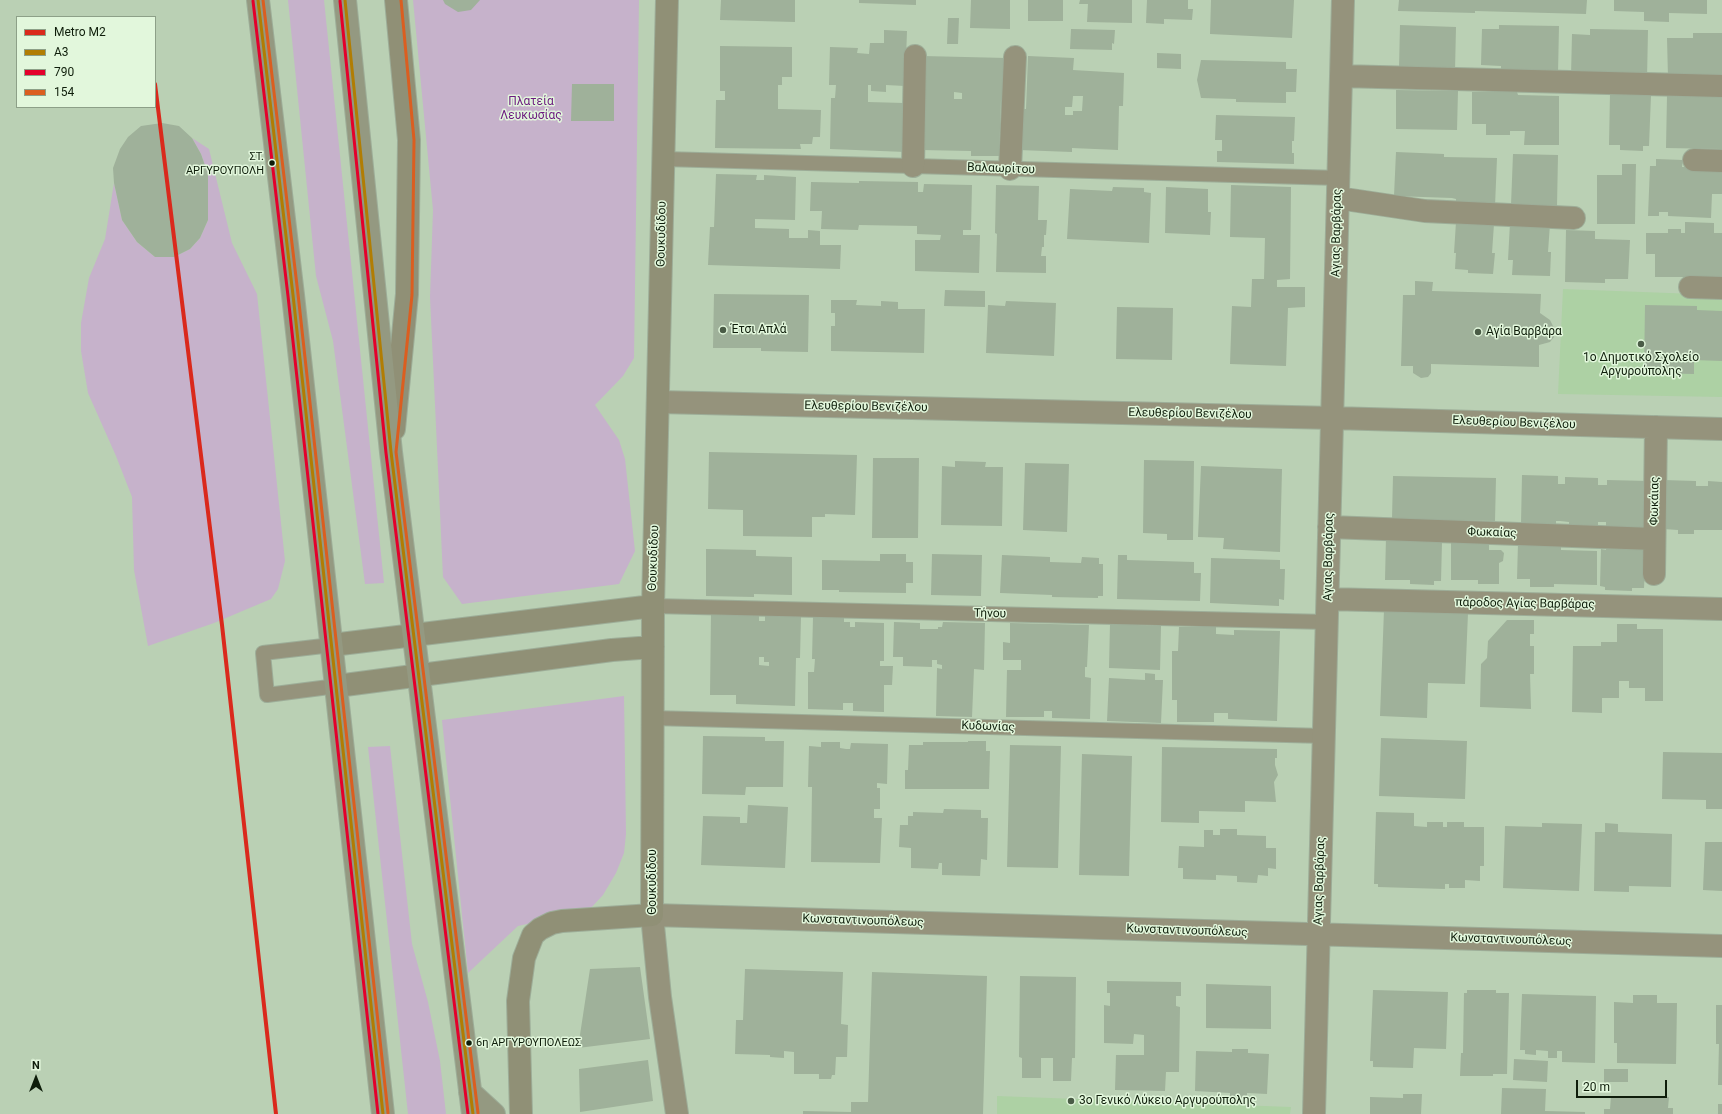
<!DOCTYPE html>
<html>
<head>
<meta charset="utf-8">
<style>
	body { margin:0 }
	#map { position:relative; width:1722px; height:1114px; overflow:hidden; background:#bad0b4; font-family:Roboto,sans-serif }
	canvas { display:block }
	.legend { position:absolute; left:16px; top:16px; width:140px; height:92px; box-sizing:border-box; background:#e2f7dc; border:1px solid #8da088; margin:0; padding:5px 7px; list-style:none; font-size:12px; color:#0e1d0a }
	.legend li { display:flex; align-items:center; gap:8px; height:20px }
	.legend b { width:20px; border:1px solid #8da088 }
	.north { position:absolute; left:16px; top:1058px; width:40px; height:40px; -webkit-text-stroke:3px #e2f7dc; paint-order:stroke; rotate:0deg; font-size:11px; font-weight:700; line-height:16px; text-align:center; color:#0e1d0a }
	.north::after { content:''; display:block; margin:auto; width:14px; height:18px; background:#0e1d0a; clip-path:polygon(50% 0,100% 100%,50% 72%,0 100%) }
	.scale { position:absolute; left:1576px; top:1080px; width:91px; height:18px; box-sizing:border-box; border:2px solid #0e1d0a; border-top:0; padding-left:5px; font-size:12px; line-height:14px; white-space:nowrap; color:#0e1d0a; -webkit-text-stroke:3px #e2f7dc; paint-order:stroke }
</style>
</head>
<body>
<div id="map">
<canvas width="1722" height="1114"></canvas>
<ul class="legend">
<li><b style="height:5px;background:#da291c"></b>Metro Μ2</li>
<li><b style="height:5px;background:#b17d03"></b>Α3</li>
<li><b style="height:5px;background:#e4002b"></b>790</li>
<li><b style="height:5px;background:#db5e20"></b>154</li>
</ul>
<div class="north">N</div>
<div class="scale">20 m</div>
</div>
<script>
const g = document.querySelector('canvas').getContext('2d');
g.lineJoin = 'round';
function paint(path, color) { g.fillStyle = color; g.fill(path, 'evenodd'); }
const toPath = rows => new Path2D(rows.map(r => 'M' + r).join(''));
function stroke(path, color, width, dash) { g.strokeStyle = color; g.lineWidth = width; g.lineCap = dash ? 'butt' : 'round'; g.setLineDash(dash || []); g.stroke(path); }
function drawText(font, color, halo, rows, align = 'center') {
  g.font = font + ' Roboto,sans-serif'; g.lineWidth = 3; g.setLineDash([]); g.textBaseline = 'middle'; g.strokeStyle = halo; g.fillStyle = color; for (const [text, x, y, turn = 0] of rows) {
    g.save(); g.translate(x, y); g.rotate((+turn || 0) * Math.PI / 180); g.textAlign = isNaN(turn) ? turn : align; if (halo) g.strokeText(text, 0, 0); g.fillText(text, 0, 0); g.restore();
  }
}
paint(toPath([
	[1563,289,1722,295,1722,397,1558,394],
	[997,1096,1291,1107,1290,1114,997,1114]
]), '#add1a4');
paint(toPath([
	[288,0,324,0,384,583,365,584,333,341,316,276],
	[413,0,639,0,634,358,623,376,595,405,619,440,625,459,635,551,619,584,462,604,443,577,430,297,433,210],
	[192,138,209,149,232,243,257,294,285,561,278,589,271,599,214,623,148,646,134,570,132,497,116,456,88,393,81,351,81,323,89,278,105,239,114,183,122,220,137,242,155,257,174,257,190,249,200,238,208,220,208,174,201,154],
	[624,696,626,834,624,853,616,873,603,895,589,910,518,926,468,973,442,720],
	[390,746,412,944,428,1002,440,1061,446,1114,408,1114,368,747]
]), '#c6b2cb');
paint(toPath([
	[443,0,480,0,471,10,458,12,445,4],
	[721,0,795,0,795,22,720,20],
	[859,0,916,0,916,5,859,3],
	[971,0,1010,0,1010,29,970,28],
	[1028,0,1063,0,1063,21,1028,21],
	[1080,0,1132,0,1132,23,1087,22,1088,4,1079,4],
	[1147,0,1188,0,1188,9,1193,9,1192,20,1164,19,1164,24,1146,23],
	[1211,0,1294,0,1292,38,1210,34],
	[1399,0,1587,0,1586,14,1475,11,1475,13,1398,11],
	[1614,0,1707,0,1707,14,1669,13,1669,22,1644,21,1644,12,1614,11],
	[948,18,959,18,958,44,947,44],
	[1400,25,1456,27,1455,71,1399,69],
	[1499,25,1559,26,1558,73,1501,71,1501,66,1481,65,1482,29,1499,29],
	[1071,29,1115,30,1114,44,1112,43,1112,50,1070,49],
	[1590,29,1648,30,1647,79,1571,76,1572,34,1590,35],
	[884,30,907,31,905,86,886,85,886,92,871,91,871,85,868,85,868,102,904,103,906,152,830,149,831,98,835,98,836,85,829,85,830,47,858,48,857,53,869,54,870,43,884,43],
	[1693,33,1722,33,1722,77,1668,78,1667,38,1693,38],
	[720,46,792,47,792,77,782,77,782,85,778,85,778,109,821,110,820,137,813,137,812,144,800,144,801,149,715,148,716,100,725,100,725,91,720,91],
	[1157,53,1181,54,1181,69,1157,68],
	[923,56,1007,58,1006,100,1001,100,999,156,971,156,971,151,921,150],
	[954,92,962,93,962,99,954,99],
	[1028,56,1074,58,1073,70,1124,73,1123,106,1119,106,1118,150,1072,148,1072,152,1019,150,1019,140,1023,140,1023,128,1018,128,1019,109,1026,109],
	[1073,96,1083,96,1082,111,1073,111,1073,115,1065,115,1065,107,1072,107],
	[1201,60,1286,62,1286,69,1297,69,1296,92,1286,92,1286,103,1236,102,1236,99,1201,98,1197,80],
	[572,84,614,84,614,121,571,121],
	[1396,90,1458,91,1457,130,1396,129],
	[1472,92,1517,92,1518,95,1559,96,1559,145,1524,145,1525,131,1510,131,1510,135,1486,135,1486,124,1472,124],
	[1610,94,1651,95,1649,146,1643,146,1643,151,1620,150,1620,145,1609,145],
	[1667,96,1722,97,1722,149,1666,148],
	[1216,115,1295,117,1294,141,1292,141,1292,153,1294,153,1294,164,1217,162,1217,151,1222,151,1222,140,1215,140],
	[162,123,179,126,192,138,201,154,208,174,208,220,200,238,190,249,174,257,155,257,137,242,122,220,114,183,113,168,120,149,128,137,141,126],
	[1396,152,1444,154,1444,157,1497,158,1495,206,1456,204,1456,199,1452,198,1394,196],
	[1513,154,1558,155,1557,206,1511,205],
	[1656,159,1683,160,1682,167,1722,168,1722,194,1712,194,1711,218,1668,216,1668,212,1659,212,1659,216,1648,216,1650,166,1656,166],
	[1622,164,1636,164,1635,224,1597,224,1597,175,1622,175],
	[716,174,757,175,756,180,764,180,764,175,796,177,795,220,755,219,755,228,789,229,789,238,808,238,808,230,820,231,820,245,841,245,840,269,708,265,710,227,714,227],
	[859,181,918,182,918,192,923,192,924,184,972,185,971,230,963,230,963,235,980,235,979,273,915,271,915,240,940,240,941,235,917,234,917,226,859,225,858,230,821,229,822,211,810,211,811,182,859,183],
	[996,185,1039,186,1038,220,1047,220,1046,235,1044,235,1044,247,1042,247,1041,256,1046,256,1046,273,996,272,997,234,995,233],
	[1231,185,1291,187,1290,279,1277,280,1277,287,1305,287,1305,307,1288,308,1286,366,1230,364,1232,306,1251,307,1252,279,1264,279,1265,238,1230,237],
	[1113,187,1144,188,1144,192,1151,193,1149,243,1067,239,1070,189,1112,191],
	[1166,187,1208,189,1208,212,1211,212,1210,235,1165,233],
	[1456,222,1494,224,1492,253,1495,253,1493,274,1468,273,1468,270,1455,269,1456,253,1454,253],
	[1685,222,1714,223,1714,233,1722,233,1722,280,1685,280,1685,277,1655,277,1655,254,1646,254,1646,233,1668,233,1668,229,1681,229,1681,233,1685,233],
	[1510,223,1550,224,1548,252,1551,252,1550,276,1512,275,1513,260,1508,260],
	[1566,230,1595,231,1595,239,1630,240,1628,279,1605,279,1605,283,1565,282],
	[1415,281,1433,282,1432,291,1541,294,1540,313,1550,320,1554,328,1554,337,1550,342,1539,345,1539,367,1431,364,1431,373,1428,377,1421,378,1413,373,1413,366,1401,366,1403,295,1415,295],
	[945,290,985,291,985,307,944,306],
	[714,294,809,295,808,352,761,351,761,348,713,348],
	[831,300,857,300,856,305,881,306,881,301,898,302,898,309,925,309,924,353,831,351,831,326,835,326,835,313,831,313],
	[1006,301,1056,303,1054,356,986,353,988,305,1005,306],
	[1645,305,1697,306,1697,310,1722,311,1722,361,1694,360,1694,374,1644,373],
	[1117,307,1173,308,1172,360,1116,359],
	[709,452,857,455,855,515,825,514,825,517,812,517,812,537,743,536,743,510,708,509],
	[873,458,919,458,918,538,872,538],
	[1144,460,1194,461,1193,540,1167,540,1167,534,1143,533],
	[955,461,986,462,985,467,1003,467,1002,526,941,525,942,466,955,467],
	[1025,463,1069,464,1067,532,1023,530],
	[1201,466,1282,469,1280,552,1223,549,1224,538,1198,537],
	[1522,475,1558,476,1558,484,1565,484,1565,477,1598,478,1598,485,1607,485,1607,480,1649,481,1648,530,1606,529,1606,522,1598,522,1598,526,1569,525,1569,522,1560,521,1556,521,1556,524,1521,523],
	[1393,476,1496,478,1495,521,1392,519],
	[1663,480,1696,481,1696,486,1708,486,1708,481,1722,482,1722,530,1694,530,1694,534,1678,534,1678,530,1663,529],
	[1386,537,1426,538,1426,542,1442,542,1441,581,1434,581,1434,585,1410,584,1410,580,1385,580],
	[1451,540,1489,540,1489,550,1501,550,1504,553,1503,561,1499,563,1499,584,1478,584,1478,580,1451,580],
	[1518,543,1561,544,1561,550,1597,551,1597,585,1554,584,1554,587,1530,587,1530,579,1517,579],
	[1606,545,1646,546,1644,588,1632,588,1632,591,1605,590,1605,587,1600,586,1601,549,1606,550],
	[706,549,756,550,756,556,792,557,792,595,754,594,754,597,706,596],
	[880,554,906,554,906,562,913,562,913,583,906,583,906,593,839,592,839,590,822,590,822,560,880,561],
	[932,554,982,555,981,596,931,595],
	[1002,555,1050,557,1050,562,1081,563,1082,557,1099,558,1099,564,1103,564,1103,596,1098,596,1098,598,1052,597,1052,595,1000,593],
	[1118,555,1127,555,1127,560,1194,562,1194,573,1201,573,1200,601,1117,599],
	[1211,558,1280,560,1280,569,1285,569,1284,600,1279,599,1279,606,1210,603],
	[1384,610,1468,613,1465,684,1428,683,1427,718,1380,716],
	[711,613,759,614,759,621,765,621,765,614,801,615,800,658,796,658,795,706,736,704,736,695,710,695],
	[759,657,764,657,764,662,769,662,769,666,759,665],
	[813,617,844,618,844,622,850,622,850,627,855,627,855,622,884,623,884,661,880,661,880,666,893,666,892,685,884,685,884,712,853,711,853,703,843,703,843,710,808,709,808,672,814,672,815,659,812,659],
	[1507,620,1534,620,1534,634,1530,634,1530,646,1534,646,1534,674,1530,674,1531,709,1480,707,1481,664,1487,658,1488,641],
	[894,622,920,623,920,629,938,629,938,627,942,627,943,622,985,623,984,670,974,669,972,717,936,716,937,668,942,669,942,665,937,664,937,660,932,660,932,667,903,666,903,657,893,657],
	[1010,623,1089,625,1087,667,1085,667,1085,677,1091,678,1090,719,1052,718,1052,711,1044,711,1044,717,1006,717,1007,670,1021,670,1021,660,1003,660,1003,642,1010,643],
	[1110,624,1161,626,1160,670,1109,668],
	[1617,624,1637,624,1637,629,1663,629,1663,701,1645,701,1645,688,1629,688,1629,681,1619,681,1619,698,1602,698,1602,713,1572,712,1573,646,1601,646,1601,642,1617,642],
	[1179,627,1216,627,1216,634,1234,635,1234,630,1280,631,1277,721,1228,719,1228,713,1214,713,1214,722,1177,722,1177,700,1172,700,1172,651,1178,651],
	[1145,673,1155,674,1155,680,1163,680,1161,723,1107,721,1109,678,1145,680],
	[703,736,765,737,765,741,784,741,783,787,746,787,745,795,702,794],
	[1381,738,1467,741,1465,799,1379,796],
	[968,741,986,741,986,751,990,751,989,789,905,789,905,770,908,770,909,745,923,745,923,742,968,742],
	[821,742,840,742,840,748,846,749,850,749,851,743,888,744,887,784,877,783,877,788,880,788,880,809,874,809,874,818,882,818,880,863,811,862,812,787,808,787,809,746,821,747],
	[1010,745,1061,746,1058,868,1007,867],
	[1162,747,1277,749,1277,758,1275,758,1275,765,1278,775,1274,782,1276,802,1245,801,1245,812,1199,811,1199,823,1161,822],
	[1663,752,1722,753,1722,809,1706,809,1706,800,1662,799],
	[1082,754,1132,756,1129,876,1079,875],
	[748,805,788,807,785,868,701,865,703,816,740,817,740,823,747,823],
	[944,809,981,810,981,818,988,818,987,860,981,859,980,876,942,875,942,863,939,863,938,869,911,868,911,848,899,847,900,825,908,825,908,816,913,816,913,812,943,813],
	[1376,812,1414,813,1414,826,1427,827,1427,822,1443,822,1443,827,1447,827,1447,822,1464,822,1464,827,1484,827,1484,866,1480,866,1480,881,1465,880,1465,888,1449,888,1449,884,1445,884,1445,889,1378,887,1378,884,1374,884],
	[1542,823,1582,824,1579,891,1503,888,1505,826,1542,827],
	[1605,823,1618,824,1618,832,1672,834,1671,887,1629,886,1629,892,1594,891,1595,832,1605,832],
	[1220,829,1237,829,1237,835,1266,836,1266,848,1276,848,1276,869,1268,868,1268,876,1258,875,1257,883,1237,882,1237,876,1216,875,1216,880,1183,879,1183,868,1178,868,1179,846,1204,847,1204,830,1213,830,1213,835,1220,835],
	[1705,842,1722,842,1722,891,1703,890],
	[640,967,650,1039,578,1048,590,969],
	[745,969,843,972,841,1024,848,1025,847,1057,836,1057,835,1075,832,1075,831,1079,819,1079,819,1074,794,1074,794,1052,784,1051,784,1058,770,1057,770,1055,735,1054,736,1020,743,1020],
	[872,972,987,976,983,1114,803,1114,803,1111,851,1112,851,1102,868,1102],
	[1020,976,1076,977,1075,1058,1072,1058,1071,1081,1053,1081,1053,1058,1041,1058,1041,1078,1022,1078,1022,1058,1019,1057],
	[1107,981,1181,982,1181,996,1176,996,1176,1006,1180,1007,1179,1072,1166,1072,1165,1091,1115,1090,1116,1055,1144,1055,1144,1035,1134,1034,1133,1044,1104,1043,1104,1005,1110,1006,1110,993,1107,993],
	[1206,984,1271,986,1271,1029,1206,1028],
	[1373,990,1448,992,1446,1049,1414,1048,1413,1068,1373,1067,1373,1061,1370,1061],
	[1467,990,1496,990,1496,993,1509,993,1507,1074,1493,1074,1493,1076,1460,1076,1461,1053,1463,1053,1464,993,1467,993],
	[1522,994,1596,996,1595,1063,1562,1062,1562,1051,1557,1051,1557,1058,1548,1058,1548,1051,1536,1050,1536,1055,1525,1054,1525,1050,1520,1050],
	[1633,995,1657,995,1657,1003,1677,1003,1676,1064,1617,1063,1617,1043,1614,1043,1614,1002,1633,1003],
	[1716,1005,1722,1005,1722,1085,1718,1085,1719,1044,1716,1044],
	[1232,1049,1248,1049,1248,1053,1269,1054,1267,1094,1247,1093,1247,1098,1230,1098,1230,1093,1195,1091,1196,1051,1232,1052],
	[1514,1059,1548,1061,1547,1082,1513,1080],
	[648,1060,653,1101,580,1112,579,1069],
	[1604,1069,1628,1069,1628,1082,1604,1082],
	[1502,1088,1546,1089,1545,1111,1585,1112,1585,1114,1501,1114],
	[1403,1094,1422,1094,1421,1114,1370,1114,1370,1097,1403,1098],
	[1611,1096,1669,1097,1668,1108,1673,1108,1673,1114,1604,1114,1604,1109,1610,1109],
	[1718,1104,1722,1104,1722,1114,1718,1114]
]), '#9fb19a');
const lane = toPath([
	[664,159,1339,178],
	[653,606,1327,622],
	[332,645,263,653,267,695,337,686],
	[652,718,1324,736]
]);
const street = toPath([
	[1341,76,1722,86],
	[1694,160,1722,161],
	[913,166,915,56],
	[1010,169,1015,57],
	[1338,198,1425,211,1574,218],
	[1690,287,1722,288],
	[659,402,1333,418,1722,429],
	[1329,527,1654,539],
	[1654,574,1656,427],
	[1328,599,1722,609],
	[677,1114,660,997,652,915,1722,946],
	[1314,1114,1343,0]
]);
const secondary = toPath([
	[394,429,407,294,409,140,396,0],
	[332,645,653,606],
	[337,686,612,650,653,647],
	[521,1114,518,1001,524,958,533,935,540,929,552,923,562,921,652,915,653,606,667,0]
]);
const primary = toPath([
	[258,0,293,295,383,1114],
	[345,0,391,452,473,1114],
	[470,1092,494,1114]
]);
stroke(lane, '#9dad98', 16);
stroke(street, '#9dad98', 24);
stroke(secondary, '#9dad98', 24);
stroke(primary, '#9dad98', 24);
stroke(lane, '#95937c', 14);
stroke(street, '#95937c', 22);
stroke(secondary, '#909076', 22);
stroke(primary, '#949981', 22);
stroke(toPath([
	[258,0,293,295,383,1114],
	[345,0,391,452,473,1114]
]), '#b17d03', 3);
stroke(toPath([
	[253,1,288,296,378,1114],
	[340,1,386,453,468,1114]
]), '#e4002b', 3);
stroke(toPath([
	[263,0,298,294,388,1113],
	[401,0,414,140,412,295,396,452,478,1113]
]), '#db5e20', 3);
stroke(toPath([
	[155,84,222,625,276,1114]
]), '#da291c', 4);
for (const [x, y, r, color] of [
	[272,163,3.5,"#0e1d0a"],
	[723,330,4,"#4a5c46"],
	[1478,332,4,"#4a5c46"],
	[1641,344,4,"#4a5c46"],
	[469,1043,3.5,"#0e1d0a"],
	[1071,1101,4,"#4a5c46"]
]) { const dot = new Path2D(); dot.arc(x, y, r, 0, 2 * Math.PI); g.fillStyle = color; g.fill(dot); stroke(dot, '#e2f7dc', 1.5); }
drawText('11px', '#0e1d0a', '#e2f7dc', [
	["ΣΤ.",264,157],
	["ΑΡΓΥΡΟΥΠΟΛΗ",264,171],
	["6η ΑΡΓΥΡΟΥΠΟΛΕΩΣ",476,1043,"left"]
], 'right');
drawText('12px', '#6c197f', '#e2f7dc', [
	["Πλατεία",531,102],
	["Λευκωσίας",531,116]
]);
drawText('12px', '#0e1d0a', '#e2f7dc', [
	["Βαλαωρίτου",1001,169,2],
	["Αγιας Βαρβάρας",1337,233,-89],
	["Θουκυδίδου",662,234,-89],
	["Ελευθερίου Βενιζέλου",866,407,1],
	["Ελευθερίου Βενιζέλου",1190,414,1],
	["Ελευθερίου Βενιζέλου",1514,423,2],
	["Φωκάιας",1655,501,-89],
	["Φωκαίας",1492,533,2],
	["Αγιας Βαρβάρας",1329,557,-89],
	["Θουκυδίδου",654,558,-88],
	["πάροδος Αγίας Βαρβάρας",1525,604,1],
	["Τήνου",990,614,1],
	["Κυδωνίας",988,727,2],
	["Αγιας Βαρβάρας",1320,881,-88],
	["Θουκυδίδου",653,882,-90],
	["Κωνσταντινουπόλεως",863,921,2],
	["Κωνσταντινουπόλεως",1187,931,2],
	["Κωνσταντινουπόλεως",1511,940,2]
]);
drawText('12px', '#0e1d0a', '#e2f7dc', [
	["Έτσι Απλά",731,330],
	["Αγία Βαρβάρα",1486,332],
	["1ο Δημοτικό Σχολείο",1641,358,"center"],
	["Αργυρούπολης",1641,372,"center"],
	["3ο Γενικό Λύκειο Αργυρούπολης",1079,1101]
], 'left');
</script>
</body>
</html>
